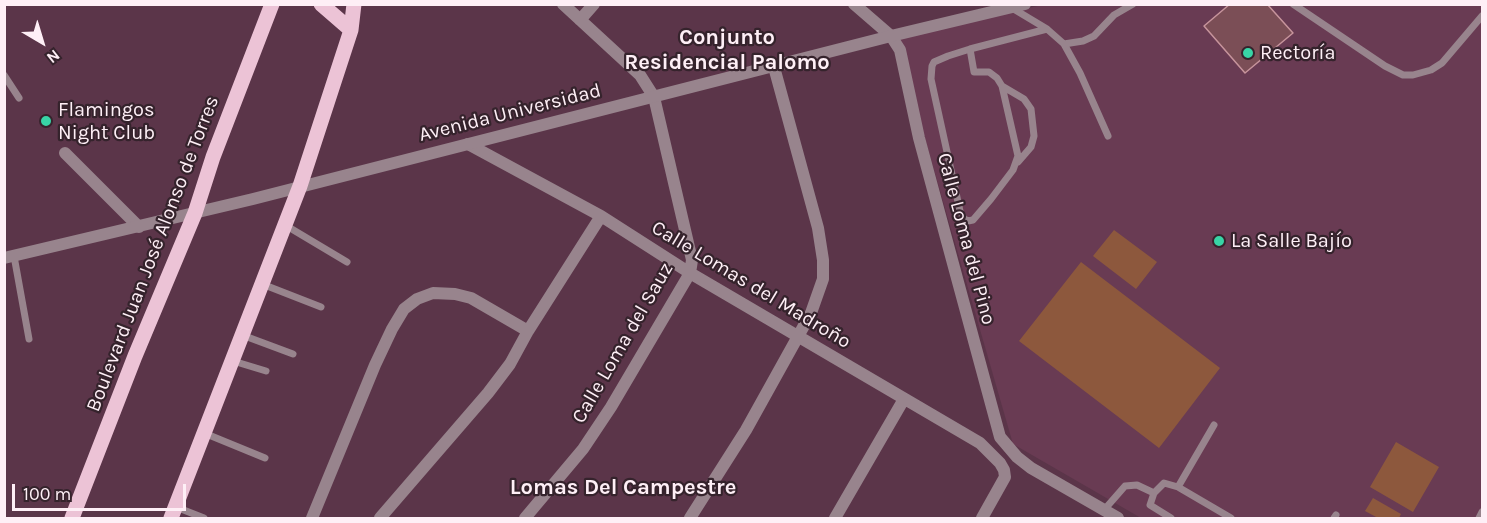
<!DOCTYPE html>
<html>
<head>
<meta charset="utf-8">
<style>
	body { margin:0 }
	#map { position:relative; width:1487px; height:523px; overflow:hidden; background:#5b3549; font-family:Karla,sans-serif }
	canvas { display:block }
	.frame { position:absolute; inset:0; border:6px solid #feeff6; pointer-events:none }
	.north { position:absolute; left:12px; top:12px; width:60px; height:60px; -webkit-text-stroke:4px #35232c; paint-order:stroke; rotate:142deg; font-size:16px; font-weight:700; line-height:24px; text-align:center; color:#feeff6 }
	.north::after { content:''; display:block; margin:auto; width:21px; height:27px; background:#feeff6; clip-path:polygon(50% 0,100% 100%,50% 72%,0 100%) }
	.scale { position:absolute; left:12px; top:484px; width:174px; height:27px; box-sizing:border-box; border:3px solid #feeff6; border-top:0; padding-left:8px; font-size:18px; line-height:21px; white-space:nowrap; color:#feeff6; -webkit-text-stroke:4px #35232c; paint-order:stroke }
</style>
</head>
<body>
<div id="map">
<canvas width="1487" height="523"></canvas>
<div class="frame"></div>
<div class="north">N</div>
<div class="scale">100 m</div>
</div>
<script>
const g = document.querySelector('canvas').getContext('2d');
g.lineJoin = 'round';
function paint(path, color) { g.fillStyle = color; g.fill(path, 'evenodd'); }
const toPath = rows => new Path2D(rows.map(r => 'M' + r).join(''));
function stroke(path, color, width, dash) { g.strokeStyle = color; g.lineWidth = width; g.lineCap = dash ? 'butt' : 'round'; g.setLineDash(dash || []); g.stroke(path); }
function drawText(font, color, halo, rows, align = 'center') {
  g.font = font + ' Karla,sans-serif'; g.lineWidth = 4.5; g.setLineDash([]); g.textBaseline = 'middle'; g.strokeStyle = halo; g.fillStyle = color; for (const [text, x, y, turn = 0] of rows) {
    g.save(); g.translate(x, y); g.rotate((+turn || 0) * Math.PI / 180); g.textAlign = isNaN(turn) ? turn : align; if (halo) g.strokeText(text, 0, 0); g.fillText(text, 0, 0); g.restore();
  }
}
paint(toPath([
	[1042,5,1482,5,1482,518,1141,518,1013,444,896,38]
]), '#693b53');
paint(toPath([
	[1114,230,1157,262,1136,289,1093,256],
	[1081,262,1220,368,1159,448,1019,341],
	[1396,442,1439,467,1413,512,1370,487],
	[1373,498,1401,514,1399,518,1378,518,1365,511]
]), '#8d583d');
const building = toPath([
	[1230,4,1267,4,1293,33,1245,73,1204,26,1230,4]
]);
paint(building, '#7b4e56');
stroke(building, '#c7949c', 1.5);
stroke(toPath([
	[1293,4,1385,66,1403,75,1413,75,1431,70,1442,63,1482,16],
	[1012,8,1047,29,1064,44,1080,73,1108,136],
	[1064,44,1083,41,1094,36,1114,15,1133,4],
	[970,49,974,72,989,72,997,78,1002,86,1018,156,1013,170,991,199,973,220,968,221,964,219,960,211,931,79,932,66,934,62,948,56,970,49,1047,29],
	[4,75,19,98],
	[1002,86,1024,99,1031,109,1034,136,1031,147,1018,162],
	[285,225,347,262],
	[14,256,29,339],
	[262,284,321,307],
	[242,335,293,354],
	[233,361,266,371],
	[204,433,265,458],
	[1178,487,1214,425],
	[176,507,204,518],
	[1104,510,1125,486,1137,485,1154,493],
	[1171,518,1150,505,1154,493,1164,483,1178,487,1231,518],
	[1334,518,1336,515],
	[1479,518,1482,512]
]), '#98848d', 7);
stroke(toPath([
	[854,4,891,36,900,50,919,138,1000,437,1017,457,1031,468,1118,518],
	[580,20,594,4],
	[468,144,601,216,690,273,980,443,1000,463,1004,470,1005,477,982,518],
	[65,153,139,227],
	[312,518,375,365,392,329,404,309,417,299,433,293,455,294,471,298,528,331],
	[380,518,488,393,510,364,528,331,601,216],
	[525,518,583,449,611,407,690,273,692,260,654,97,640,75,563,4],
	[690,518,746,430,811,313,823,279,823,260,818,228,774,67],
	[835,518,904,399]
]), '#98848d', 12);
stroke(toPath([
	[4,258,253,199,891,36,1025,4]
]), '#98848d', 12);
stroke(toPath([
	[321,4,351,30],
	[72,518,135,356,195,213,213,157,272,4],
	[171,518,300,186,351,30,354,4]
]), '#ecc3d6', 15);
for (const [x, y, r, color] of [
	[1248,53,6,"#38d4a6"],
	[46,121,6,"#38d4a6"],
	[1219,241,6,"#38d4a6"]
]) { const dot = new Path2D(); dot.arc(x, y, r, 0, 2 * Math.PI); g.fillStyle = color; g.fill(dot); stroke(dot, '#35232c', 2); }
drawText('20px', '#feeff6', '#35232c', [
	["Rectoría",1260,53],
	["Flamingos",58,110],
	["Night Club",58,133],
	["La Salle Bajío",1231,241]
], 'left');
drawText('20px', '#feeff6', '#35232c', [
	["Avenida Universidad",510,113,-14],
	["Calle Loma del Pino",966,239,75],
	["Boulevard Juan José Alonso de Torres",153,254,-69],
	["Calle Lomas del Madroño",751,285,31],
	["Calle Loma del Sauz",623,343,-60]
]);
drawText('bold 22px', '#feeff6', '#35232c', [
	["Conjunto",727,38],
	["Residencial Palomo",727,63],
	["Lomas Del Campestre",623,488]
]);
</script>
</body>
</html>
